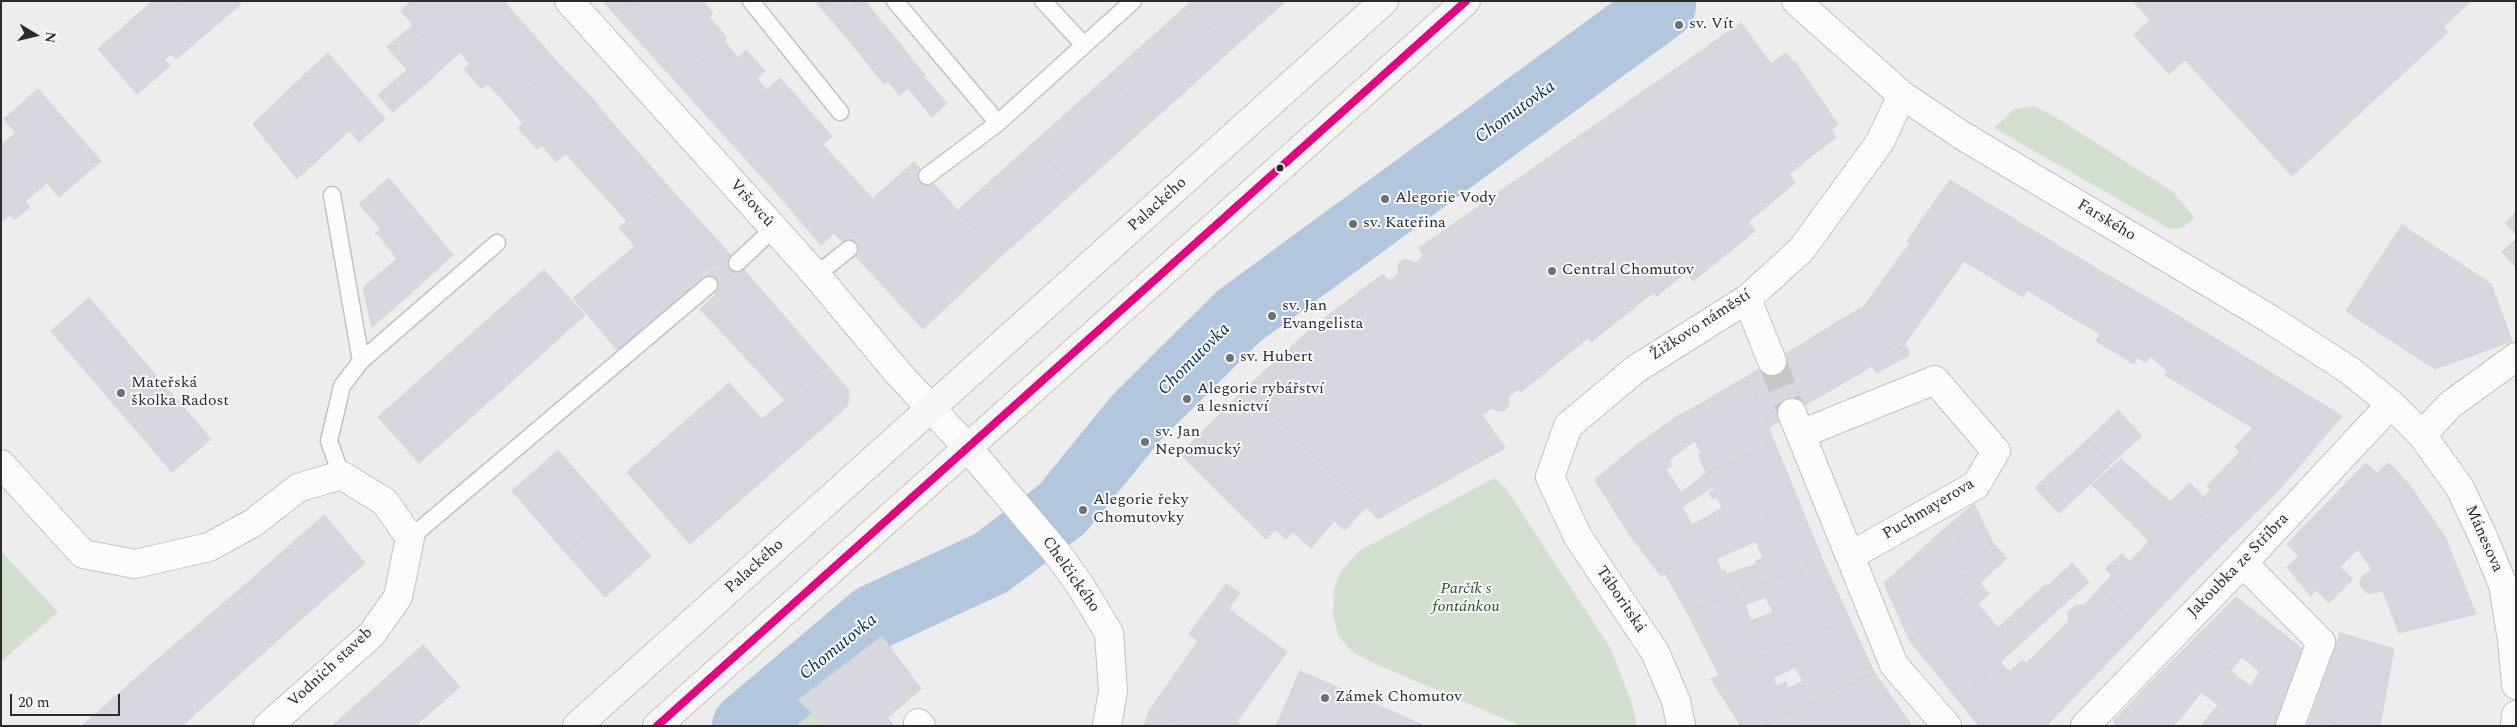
<!DOCTYPE html>
<html>
<head>
<meta charset="utf-8">
<style>
	body { margin:0 }
	#map { position:relative; width:2517px; height:727px; overflow:hidden; background:#ededed; font-family:Spectral,serif }
	canvas { display:block }
	.frame { position:absolute; inset:0; border:2px solid #2c2c2d; pointer-events:none }
	.north { position:absolute; left:10px; top:10px; width:50px; height:50px; -webkit-text-stroke:4px #f9fafb; paint-order:stroke; rotate:99deg; font-size:14px; font-weight:700; line-height:20px; text-align:center; color:#2c2c2d }
	.north::after { content:''; display:block; margin:auto; width:18px; height:22px; background:#2c2c2d; clip-path:polygon(50% 0,100% 100%,50% 72%,0 100%) }
	.scale { position:absolute; left:10px; top:694px; width:110px; height:22px; box-sizing:border-box; border:2px solid #2c2c2d; border-top:0; padding-left:6px; font-size:15px; line-height:18px; white-space:nowrap; color:#2c2c2d; -webkit-text-stroke:4px #f9fafb; paint-order:stroke }
</style>
</head>
<body>
<div id="map">
<canvas width="2517" height="727"></canvas>
<div class="frame"></div>
<div class="north">N</div>
<div class="scale">20 m</div>
</div>
<script>
const g = document.querySelector('canvas').getContext('2d');
g.lineJoin = 'round';
function paint(path, color) { g.fillStyle = color; g.fill(path, 'evenodd'); }
const toPath = rows => new Path2D(rows.map(r => 'M' + r).join(''));
function stroke(path, color, width, dash) { g.strokeStyle = color; g.lineWidth = width; g.lineCap = dash ? 'butt' : 'round'; g.setLineDash(dash || []); g.stroke(path); }
function drawText(font, color, halo, rows, align = 'center') {
  g.font = font + ' Spectral,serif'; g.lineWidth = 4; g.setLineDash([]); g.textBaseline = 'middle'; g.strokeStyle = halo; g.fillStyle = color; for (const [text, x, y, turn = 0] of rows) {
    g.save(); g.translate(x, y); g.rotate((+turn || 0) * Math.PI / 180); g.textAlign = isNaN(turn) ? turn : align; if (halo) g.strokeText(text, 0, 0); g.fillText(text, 0, 0); g.restore();
  }
}
paint(toPath([
	[2034,106,2052,115,2172,191,2194,217,2193,220,2181,228,2170,229,1994,128,2014,109],
	[1494,478,1505,487,1611,649,1632,704,1637,726,1521,726,1371,662,1352,652,1338,635,1333,614,1334,589,1341,571,1359,551],
	[1,551,58,612,1,662],
	[798,700,826,726,764,726]
]), '#d3e0d0');
stroke(toPath([
	[745,726,874,617,991,563,1062,509,1137,417,1239,316,1663,6]
]), '#b2c6dd', 66);
const building = toPath([
	[153,1,181,1,208,32,176,59,171,54,165,59,131,20,153,1],
	[181,1,238,1,241,4,208,32,181,1],
	[406,1,504,1,509,7,447,64,401,11,409,4,406,1],
	[603,1,635,1,617,17,603,1],
	[635,1,703,1,713,13,709,17,727,38,677,83,617,17,635,1],
	[816,1,829,1,821,8,816,1],
	[829,1,860,1,834,23,821,8,829,1],
	[860,1,866,1,875,14,846,37,834,23,860,1],
	[1191,1,1286,1,1240,42,1219,19,1205,32,1183,9,1191,1],
	[2133,1,2471,1,2443,27,2448,32,2292,176,2185,60,2169,74,2134,35,2150,20,2133,1],
	[509,7,558,63,509,107,488,84,481,88,464,69,470,64,460,52,509,7],
	[1183,9,1205,32,1219,19,1240,42,1150,123,1109,75,1183,9],
	[875,14,888,29,859,53,846,37,875,14],
	[131,20,170,66,137,94,98,49,131,20],
	[1741,23,1771,64,1786,53,1793,62,1795,62,1838,124,1831,130,1836,137,1789,174,1795,183,1748,222,1755,231,1693,281,1686,272,1657,296,1654,292,1591,342,1588,338,1521,392,1518,389,1508,397,1509,405,1505,410,1498,411,1492,408,1482,415,1505,448,1378,519,1246,388,1314,326,1383,274,1389,281,1399,274,1398,265,1401,261,1405,259,1415,263,1424,256,1419,248,1741,23],
	[413,25,447,64,422,87,387,47,413,25],
	[888,29,901,45,871,68,859,53,888,29],
	[724,41,738,58,746,50,765,71,757,79,767,90,721,132,677,83,724,41],
	[901,45,913,61,884,84,871,68,901,45],
	[328,53,385,119,359,142,303,76,328,53],
	[913,61,925,75,899,95,888,81,913,61],
	[558,63,593,99,608,118,556,162,542,145,537,149,518,128,523,123,509,107,558,63],
	[407,70,422,87,393,112,378,95,407,70],
	[1109,75,1150,123,1076,190,1033,143,1109,75],
	[303,76,349,131,297,179,253,124,303,76],
	[923,76,947,103,932,117,908,88,923,76],
	[780,78,832,136,773,189,721,132,780,78],
	[38,89,101,161,59,197,47,183,25,201,30,207,14,220,10,215,1,222,1,145,16,133,4,119,38,89],
	[608,118,667,185,627,221,565,153,608,118],
	[1033,143,1076,190,1000,257,958,210,1033,143],
	[823,145,873,199,821,245,773,189,823,145],
	[914,162,1000,257,923,329,834,233,914,162],
	[389,178,453,255,410,294,388,269,385,269,397,259,378,234,375,234,381,229,359,204,389,178],
	[1950,180,1999,210,1954,275,1907,241,1950,180],
	[667,185,730,254,619,352,573,298,635,246,619,228,667,185],
	[1999,210,2094,267,2066,314,2027,290,2023,297,1964,261,1999,210],
	[2516,213,2516,234,2505,223,2516,213],
	[2402,225,2491,284,2512,341,2435,369,2346,311,2402,225],
	[2516,239,2516,267,2502,252,2516,239],
	[1910,243,1954,275,1903,346,1893,353,1864,306,1910,243],
	[730,254,826,364,785,400,700,309,716,294,702,276,730,254],
	[2094,267,2175,314,2146,363,2137,357,2134,364,2096,341,2100,334,2066,314,2094,267],
	[385,269,388,269,410,294,372,327,363,288,385,269],
	[544,270,585,315,502,390,461,343,544,270],
	[89,298,211,439,172,472,51,331,89,298],
	[1864,306,1893,353,1904,345,1908,348,1909,355,1877,373,1872,366,1802,407,1780,357,1864,306],
	[2175,314,2342,416,2279,490,2235,447,2253,428,2165,375,2168,371,2150,356,2175,314],
	[461,343,502,390,419,463,378,417,461,343],
	[1780,357,1802,407,1768,428,1751,384,1739,381,1780,357],
	[826,364,849,390,848,405,832,420,802,386,826,364],
	[1739,381,1751,384,1775,444,1706,473,1698,454,1701,453,1681,415,1739,381],
	[729,383,762,419,802,386,832,420,690,544,627,472,729,383],
	[1246,388,1366,507,1345,530,1334,521,1311,548,1293,532,1286,539,1275,530,1266,539,1180,454,1246,388],
	[2118,410,2142,436,2126,450,2103,425,2118,410],
	[1680,414,1694,441,1669,460,1672,465,1666,470,1681,492,1629,534,1595,480,1634,447,1680,414],
	[2103,425,2126,450,2111,464,2088,439,2103,425],
	[2088,439,2111,464,2098,477,2075,451,2088,439],
	[1775,444,1799,502,1661,576,1629,534,1706,473,1775,444],
	[1713,487,1714,491,1709,493,1713,499,1717,497,1722,508,1692,525,1682,507,1713,487],
	[558,450,612,512,566,553,512,491,558,450],
	[2075,451,2098,477,2085,489,2061,464,2075,451],
	[2240,452,2279,490,2226,541,2198,512,2205,498,2204,496,2211,489,2207,486,2240,452],
	[2121,459,2171,502,2139,531,2092,485,2121,459],
	[2366,463,2377,473,2389,463,2408,483,2445,537,2476,614,2399,633,2383,591,2369,594,2361,587,2360,581,2363,575,2372,570,2358,549,2340,567,2353,579,2329,603,2316,590,2311,596,2287,567,2299,556,2287,544,2366,463],
	[2061,464,2085,489,2072,501,2048,475,2061,464],
	[2048,475,2072,501,2059,513,2035,488,2048,475],
	[2190,483,2205,498,2198,512,2226,541,2188,579,2139,531,2190,483],
	[1799,502,1823,561,1687,612,1665,573,1799,502],
	[1756,541,1763,558,1756,561,1757,564,1727,574,1724,570,1721,571,1716,559,1756,541],
	[1974,504,1993,543,1964,570,1956,556,1963,552,1955,535,1949,530,1943,530,1974,504],
	[612,512,651,556,605,597,566,553,612,512],
	[324,515,365,563,280,638,239,590,324,515],
	[1943,530,1949,530,1955,535,1963,552,1956,556,1964,570,1993,543,2007,558,1980,583,1910,641,1884,583,1943,530],
	[2149,541,2188,579,2141,628,2100,588,2112,575,2105,569,2122,554,2130,562,2149,541],
	[1823,561,1849,618,1719,675,1687,612,1823,561],
	[1766,597,1773,612,1751,621,1745,605,1766,597],
	[2072,563,2089,582,1958,700,1910,641,1980,583,1989,594,1978,604,1998,628,2046,584,2048,586,2072,563],
	[1226,584,1240,593,1229,609,1287,652,1237,721,1241,726,1184,726,1149,711,1198,641,1189,634,1226,584],
	[2100,588,2141,628,2087,684,2047,643,2069,621,2068,612,2076,605,2084,605,2100,588],
	[239,590,280,638,195,714,152,664,239,590],
	[2236,597,2304,650,2283,710,2251,685,2260,672,2242,657,2230,671,2195,638,2236,597],
	[1849,618,1874,672,1763,726,1741,726,1711,679,1849,618],
	[1795,667,1803,681,1788,688,1785,682,1777,686,1773,678,1795,667],
	[2340,633,2394,649,2380,726,2345,726,2311,716,2340,633],
	[882,636,921,689,887,718,895,726,826,726,798,700,882,636],
	[2195,638,2230,671,2283,710,2275,726,2201,726,2218,705,2201,692,2185,713,2149,684,2195,638],
	[2047,643,2087,684,2046,726,1979,726,1958,700,2000,662,2010,672,2022,660,2026,664,2047,643],
	[423,645,460,687,415,726,332,726,423,645],
	[152,664,195,714,182,726,82,726,152,664],
	[1300,671,1425,726,1276,726,1300,671],
	[1874,672,1911,724,1763,726,1874,672],
	[2149,684,2185,713,2173,726,2117,726,2113,722,2149,684],
	[1149,711,1184,726,1144,726,1149,711],
	[2311,716,2345,726,2308,726,2311,716]
]);
paint(building, '#d6d7df');
stroke(building, '#d4d4d4', 1);
stroke(toPath([
	[1772,361,1792,413]
]), '#c6c6c7', 28, [28, 14]);
const lane = toPath([
	[751,1,840,112],
	[895,1,998,123],
	[1043,1,1084,45],
	[927,176,998,123,1133,1],
	[332,195,361,361],
	[737,263,773,229],
	[816,275,849,249],
	[341,475,329,441,342,386,361,361,497,243],
	[410,538,709,285]
]);
const street = toPath([
	[569,1,816,275,898,373,968,448,1056,552,1080,585,1109,633,1113,691,1107,726],
	[1796,1,1902,95,1963,136,2270,319,2349,370,2391,404,2422,435,2460,488,2484,539,2503,585,2512,640,2516,685],
	[1747,299,1772,361],
	[1792,413,1894,665,1947,726],
	[1801,434,1935,380,1996,451,1976,485,1850,556],
	[2422,435,2450,405,2516,357],
	[1,464,83,554,135,564,209,547,253,523,298,488,341,475,385,502,410,538,398,597,371,635,268,726],
	[2243,563,2321,642,2290,726],
	[918,723,921,726],
	[1681,726,1676,701,1655,652,1578,537,1550,477,1568,426,1636,369,1747,299,1801,250,1880,142,1902,95],
	[2085,726,2243,563,2391,404],
	[2515,726,2516,715]
]);
const secondary = toPath([
	[577,726,1384,1],
	[657,726,1466,1]
]);
stroke(lane, '#c2c2c2', 19);
stroke(street, '#c2c2c2', 30);
stroke(secondary, '#c2c2c2', 30);
stroke(lane, '#fcfcfc', 16);
stroke(street, '#fcfcfc', 28);
stroke(secondary, '#f7f6f4', 28);
stroke(toPath([
	[657,726,1466,1]
]), '#e5007d', 8);
for (const [x, y, r, color] of [
	[1679,25,5,"#707070"],
	[1280,168,4.5,"#2c2c2d"],
	[1385,199,5,"#707070"],
	[1353,224,5,"#707070"],
	[1552,271,5,"#707070"],
	[1272,316,5,"#707070"],
	[1230,358,5,"#707070"],
	[121,393,5,"#707070"],
	[1187,399,5,"#707070"],
	[1145,442,5,"#707070"],
	[1083,510,5,"#707070"],
	[1325,698,5,"#707070"]
]) { const dot = new Path2D(); dot.arc(x, y, r, 0, 2 * Math.PI); g.fillStyle = color; g.fill(dot); stroke(dot, '#f9fafb', 2); }
drawText('16px', '#2c2c2d', '#f9fafb', [
	["sv. Vít",1689,25],
	["Alegorie Vody",1395,199],
	["sv. Kateřina",1363,224],
	["Central Chomutov",1562,271],
	["sv. Jan",1282,307],
	["Evangelista",1282,325],
	["sv. Hubert",1240,358],
	["Mateřská",131,384],
	["školka Radost",131,402],
	["Alegorie rybářství",1197,390],
	["a lesnictví",1197,408],
	["sv. Jan",1155,433],
	["Nepomucký",1155,451],
	["Alegorie řeky",1093,501],
	["Chomutovky",1093,519],
	["Zámek Chomutov",1335,698]
], 'left');
drawText('16px', '#2c2c2d', '#f9fafb', [
	["Vršovců",751,204,48],
	["Palackého",1158,205,-42],
	["Farského",2106,221,31],
	["Žižkovo náměstí",1701,326,-33],
	["Puchmayerova",1929,510,-31],
	["Mánesova",2483,539,66],
	["Jakoubka ze Stříbra",2239,566,-46],
	["Palackého",755,567,-42],
	["Chelčického",1070,575,55],
	["Táboritská",1620,600,56],
	["Vodních staveb",331,668,-43]
]);
drawText('italic 16px', '#2a5122', '#f9fafb', [
	["Parčík s",1466,590],
	["fontánkou",1466,608]
]);
drawText('italic 18px', '#012b54', '#f9fafb', [
	["Chomutovka",1516,113,-36],
	["Chomutovka",1195,360,-45],
	["Chomutovka",839,648,-39]
]);
</script>
</body>
</html>
